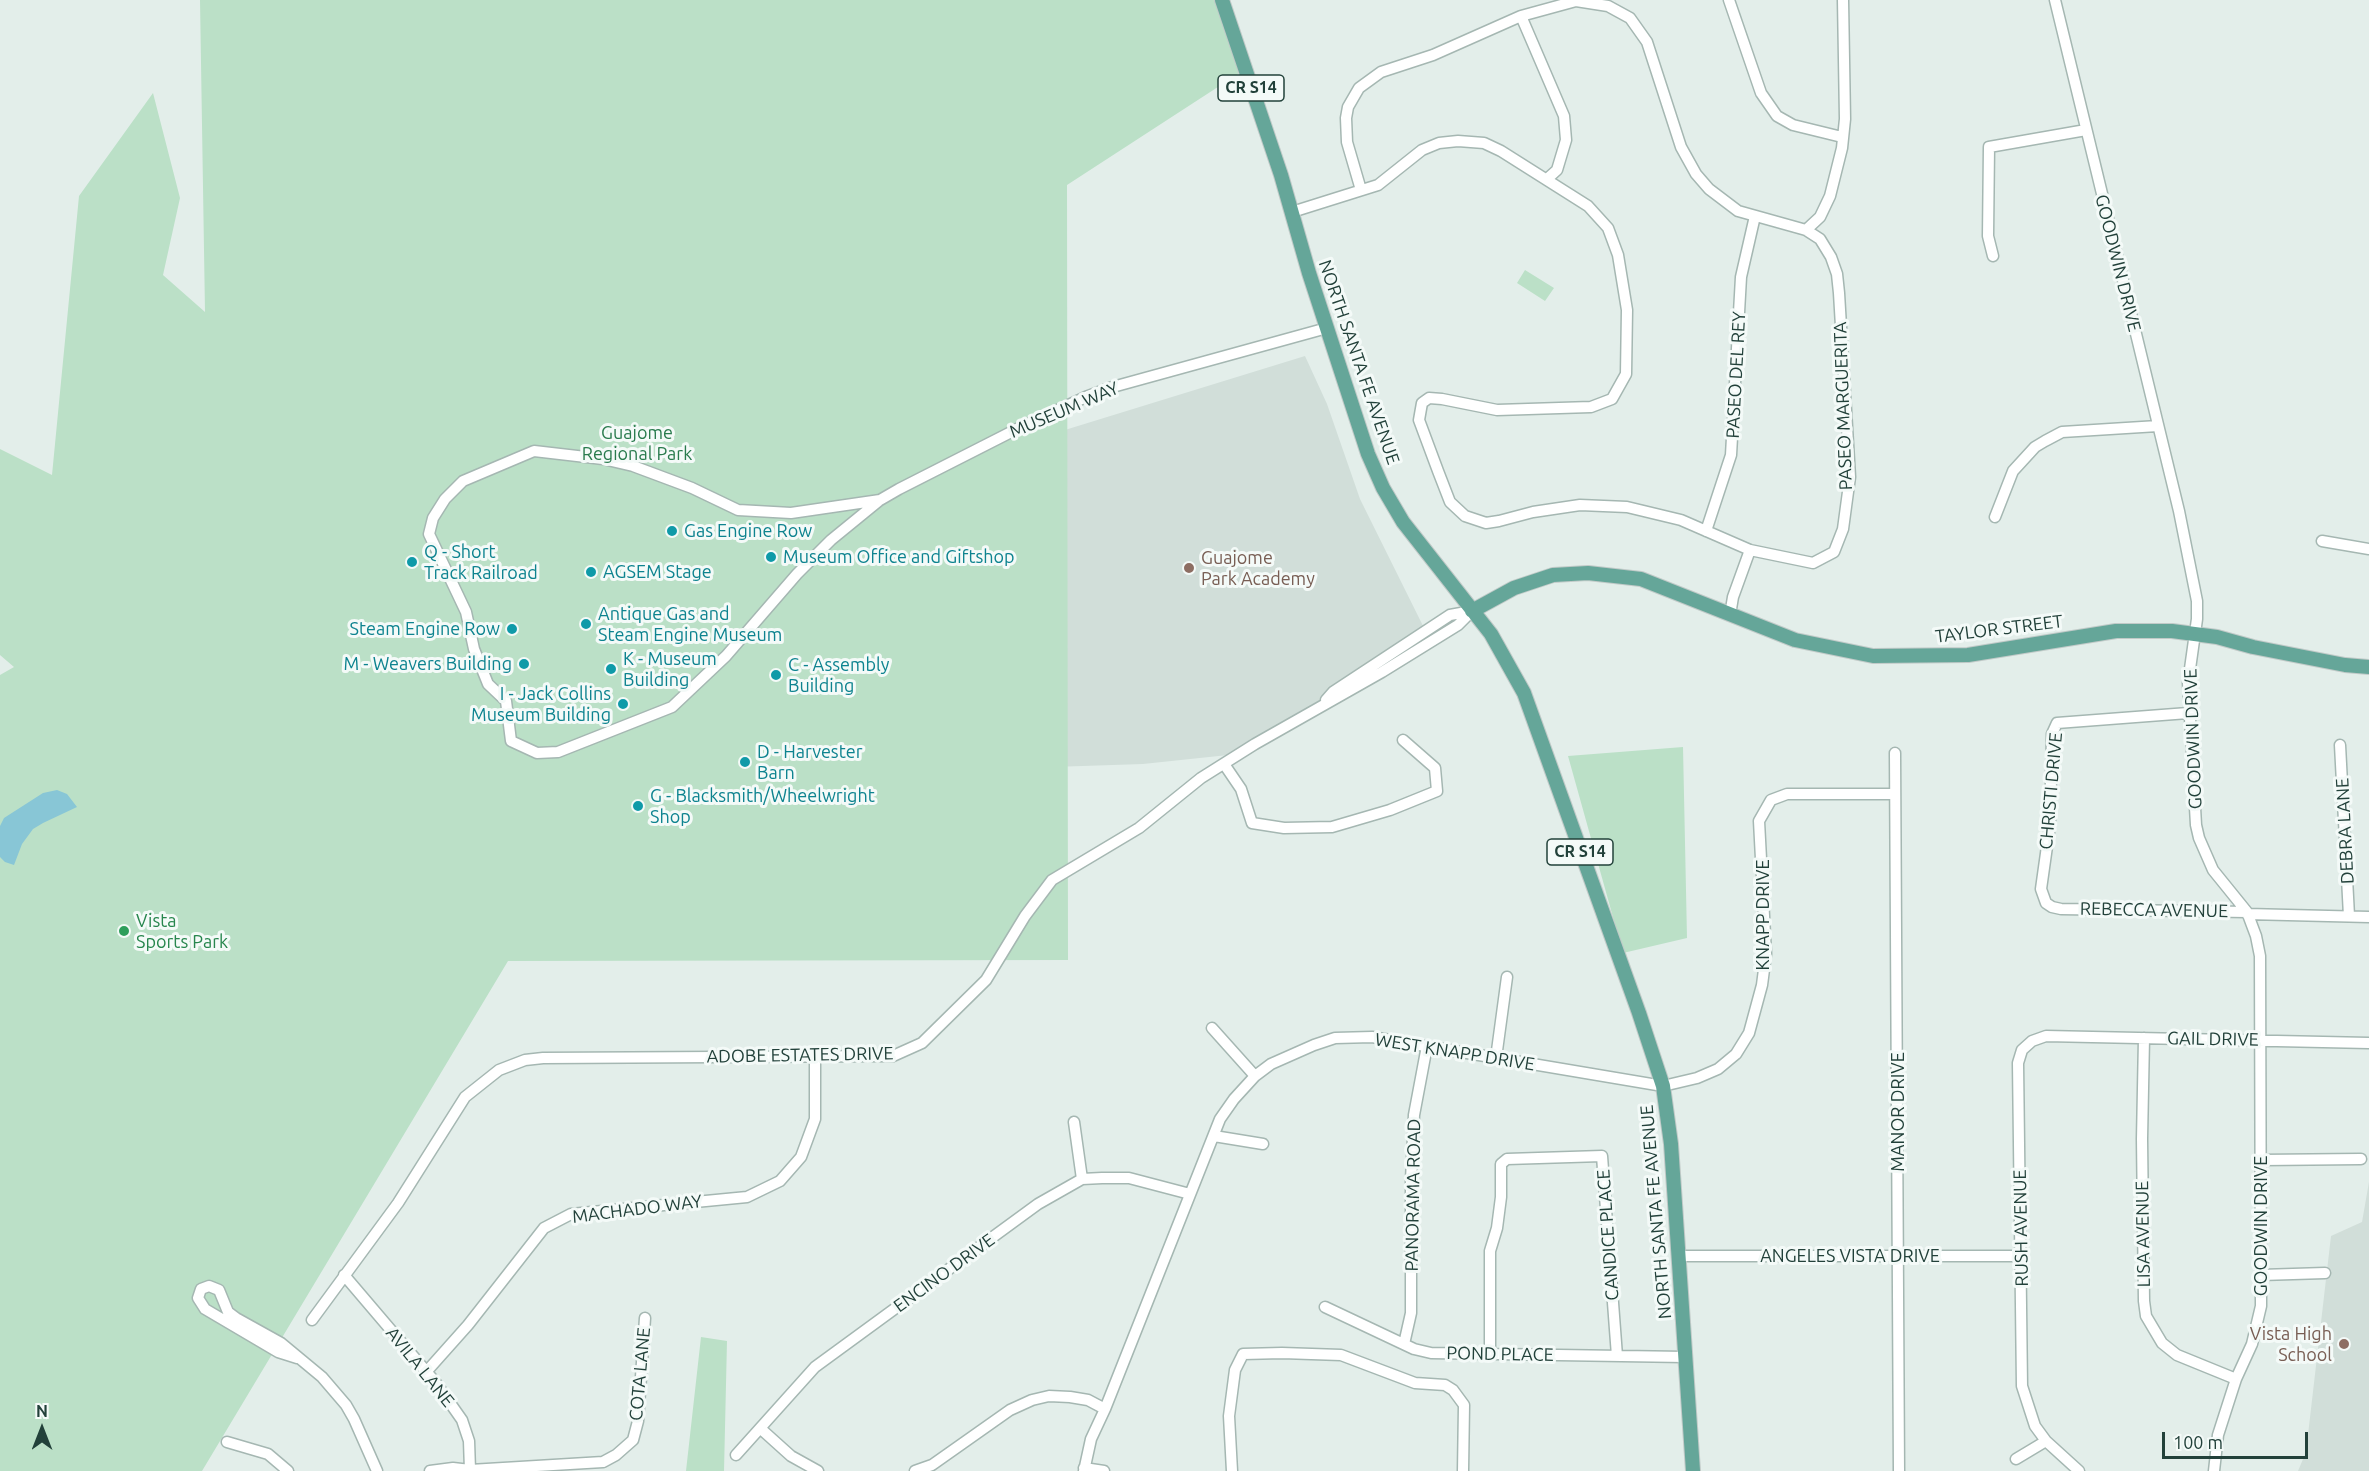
<!DOCTYPE html>
<html>
<head>
<meta charset="utf-8">
<style>
	body { margin:0 }
	#map { position:relative; width:2369px; height:1471px; overflow:hidden; background:#e3eeea; font-family:Ubuntu,sans-serif }
	canvas { display:block }
	.north { position:absolute; left:12px; top:1399px; width:60px; height:60px; -webkit-text-stroke:4px #f4faf8; paint-order:stroke; rotate:0deg; font-size:16px; font-weight:700; line-height:24px; text-align:center; color:#22413a }
	.north::after { content:''; display:block; margin:auto; width:21px; height:27px; background:#22413a; clip-path:polygon(50% 0,100% 100%,50% 72%,0 100%) }
	.scale { position:absolute; left:2162px; top:1432px; width:146px; height:27px; box-sizing:border-box; border:3px solid #22413a; border-top:0; padding-left:8px; font-size:18px; line-height:21px; white-space:nowrap; color:#22413a; -webkit-text-stroke:4px #f4faf8; paint-order:stroke }
</style>
</head>
<body>
<div id="map">
<canvas width="2369" height="1471"></canvas>
<div class="north">N</div>
<div class="scale">100 m</div>
</div>
<script>
const g = document.querySelector('canvas').getContext('2d');
g.lineJoin = 'round';
function paint(path, color) { g.fillStyle = color; g.fill(path, 'evenodd'); }
const toPath = rows => new Path2D(rows.map(r => 'M' + r).join(''));
function stroke(path, color, width, dash) { g.strokeStyle = color; g.lineWidth = width; g.lineCap = dash ? 'butt' : 'round'; g.setLineDash(dash || []); g.stroke(path); }
function drawText(font, color, halo, rows, align = 'center') {
  g.font = font + ' Ubuntu,sans-serif'; g.lineWidth = 6; g.setLineDash([]); g.textBaseline = 'middle'; g.strokeStyle = halo; g.fillStyle = color; for (const [text, x, y, turn = 0] of rows) {
    g.save(); g.translate(x, y); g.rotate((+turn || 0) * Math.PI / 180); g.textAlign = isNaN(turn) ? turn : align; if (halo) g.strokeText(text, 0, 0); g.fillText(text, 0, 0); g.restore();
  }
}
paint(toPath([
	[1305,356,1327,404,1360,499,1429,638,1228,755,1143,764,1052,767,1000,450],
	[2369,1182,2369,1471,2298,1471,2306,1452,2331,1236,2362,1222]
]), '#d1ded9');
paint(toPath([
	[200,0,1216,0,1241,72,1067,185,1068,960,508,961,202,1471,0,1471,0,675,14,667,0,655,0,449,52,475,79,196,153,93,180,198,163,275,205,312],
	[1525,270,1554,288,1545,301,1517,283],
	[1683,747,1687,938,1623,953,1568,756],
	[701,1337,727,1341,724,1471,686,1471]
]), '#bbe0c7');
paint(toPath([
	[57,790,67,794,77,807,43,823,33,829,22,844,14,865,5,862,0,857,0,826,4,818,43,793]
]), '#88c6d6');
const minor = toPath([
	[1729,0,1761,93,1777,116,1793,125,1842,137],
	[2055,0,2179,511,2197,601,2197,619,2188,683,2196,825,2199,838,2213,870,2247,912,2256,936,2260,956,2261,1306,2252,1344,2236,1379,2218,1435,2214,1471],
	[1521,16,1564,116,1566,140,1557,170,1547,179],
	[1292,212,1378,185,1422,150,1439,143,1458,141,1484,143,1501,151,1588,206,1608,228,1618,255,1627,310,1626,374,1612,399,1591,407,1497,410,1442,399,1429,398,1422,403,1419,420,1438,471,1450,502,1465,516,1486,523,1499,521,1533,512,1580,505,1627,507,1681,520,1750,550,1813,563,1834,552,1843,529,1850,477,1839,293,1837,274,1831,257,1820,239,1806,230,1738,211,1709,189,1696,174,1681,147,1647,42,1630,18,1608,6,1576,1,1521,16,1433,55,1381,72,1359,88,1348,107,1346,118,1347,142,1361,190],
	[1806,230,1820,217,1830,196,1842,148,1845,119,1843,0],
	[1993,256,1988,236,1989,147,2086,130],
	[880,500,791,513,738,510,692,488,633,466,603,459,534,451,463,481,445,499,433,518,429,534,466,612,474,649,488,684,506,701,511,741,537,753,558,752,672,707,726,656,797,574,831,540,880,500,899,489,1021,427,1088,396,1109,388,1327,328],
	[1995,517,2013,471,2035,447,2045,441,2062,432,2158,426],
	[1706,531,1731,455,1741,277,1755,216],
	[2322,541,2369,549],
	[1730,615,1733,597,1750,550],
	[1326,700,1333,692,1450,615,1472,611],
	[2188,713,2057,723,2052,734,2050,825,2041,889,2046,903,2052,907,2061,909,2247,912],
	[2340,745,2349,916],
	[1895,753,1899,1471],
	[1224,764,1241,789,1252,823,1284,828,1332,827,1390,810,1437,791,1435,768,1403,740],
	[2247,914,2369,917],
	[1212,1028,1255,1076],
	[2144,1038,2142,1139,2144,1301,2146,1316,2162,1343,2177,1355,2236,1379],
	[1496,1058,1507,977],
	[1074,1122,1082,1179],
	[1214,1136,1263,1144],
	[2261,1160,2361,1159],
	[1679,1256,2022,1256],
	[344,1275,436,1383,462,1420,469,1441,470,1470],
	[2261,1275,2325,1273],
	[1325,1307,1414,1349,1431,1353,1685,1357],
	[312,1320,398,1203,465,1097,499,1070,525,1060,543,1058,893,1056,922,1043,986,980,1025,916,1052,880,1139,828,1201,778,1255,744,1382,672,1458,625,1472,611],
	[1404,1344,1411,1313,1411,1180,1414,1115,1427,1046],
	[1490,1354,1490,1251,1497,1228,1501,1197,1501,1164,1507,1159,1602,1156,1617,1356],
	[297,1358,278,1352,205,1309,198,1298,201,1289,209,1286,219,1290,228,1312,236,1318,281,1343,322,1377,346,1405,354,1419,377,1471],
	[427,1371,468,1325,544,1228,571,1214,747,1197,780,1181,801,1157,815,1119,815,1057],
	[761,1429,791,1456,818,1471],
	[227,1442,268,1454,288,1471],
	[736,1455,815,1367,1038,1204,1082,1179,1102,1178,1129,1178,1190,1194],
	[2016,1459,2046,1441],
	[1084,1468,1104,1471],
	[430,1471,453,1468,470,1470,603,1462,616,1455,633,1440,638,1421,645,1318],
	[915,1471,932,1465,1010,1410,1032,1400,1049,1396,1070,1397,1088,1400,1105,1409],
	[1084,1471,1091,1439,1105,1409,1220,1119,1234,1099,1255,1076,1271,1064,1314,1045,1335,1038,1372,1037,1663,1086,1697,1078,1718,1069,1736,1054,1749,1033,1762,985,1766,954,1759,821,1771,800,1787,794,1895,794],
	[1232,1471,1229,1416,1235,1370,1243,1354,1282,1353,1341,1355,1415,1383,1445,1385,1453,1390,1464,1405,1463,1471],
	[2079,1471,2046,1441,2035,1426,2022,1386,2018,1063,2022,1050,2032,1041,2046,1036,2369,1043]
]);
const major = toPath([
	[1222,0,1281,175,1309,273,1368,454,1383,488,1403,522,1491,634,1524,693,1639,1013,1663,1086,1671,1144,1693,1471],
	[1472,611,1514,588,1553,575,1588,573,1641,579,1795,640,1873,656,1968,655,2116,631,2172,631,2217,637,2253,647,2345,665,2369,667]
]);
stroke(minor, '#a5b7b2', 13);
stroke(major, '#c1cac8', 16);
stroke(minor, '#fff', 10);
stroke(major, '#65a699', 14);
for (const [x, y, r, color] of [
	[672,531,6,"#0f9aa8"],
	[771,557,6,"#0f9aa8"],
	[412,562,6,"#0f9aa8"],
	[1189,568,6,"#8d6e63"],
	[591,572,6,"#0f9aa8"],
	[586,624,6,"#0f9aa8"],
	[512,629,6,"#0f9aa8"],
	[524,664,6,"#0f9aa8"],
	[611,669,6,"#0f9aa8"],
	[776,675,6,"#0f9aa8"],
	[623,704,6,"#0f9aa8"],
	[745,762,6,"#0f9aa8"],
	[638,806,6,"#0f9aa8"],
	[124,931,6,"#2e9e5b"],
	[2344,1344,6,"#8d6e63"]
]) { const dot = new Path2D(); dot.arc(x, y, r, 0, 2 * Math.PI); g.fillStyle = color; g.fill(dot); stroke(dot, '#f4faf8', 2); }
for (const [x, y, w] of [
	[1251,88,66],
	[1580,852,66]
]) { const box = new Path2D(); box.roundRect(x - w / 2, y - 13, w, 26, 4.5); g.fillStyle = '#f4faf8'; g.fill(box); stroke(box, '#22413a', 1.5); }
drawText('bold 16px', '#22413a', null, [
	["CR S14",1251,88],
	["CR S14",1580,852]
]);
drawText('18px', '#22413a', '#f4faf8', [
	["GOODWIN DRIVE",2118,263,76],
	["NORTH SANTA FE AVENUE",1359,362,71],
	["PASEO DEL REY",1736,375,-87],
	["PASEO MARGUERITA",1843,406,-92],
	["MUSEUM WAY",1064,410,-23],
	["TAYLOR STREET",1999,629,-7],
	["GOODWIN DRIVE",2193,739,-92],
	["CHRISTI DRIVE",2051,791,-85],
	["DEBRA LANE",2345,831,-93],
	["REBECCA AVENUE",2154,910,1],
	["KNAPP DRIVE",1763,915,-90],
	["GAIL DRIVE",2213,1039,1],
	["WEST KNAPP DRIVE",1455,1052,9],
	["ADOBE ESTATES DRIVE",800,1055,-1],
	["MANOR DRIVE",1898,1112,-90],
	["PANORAMA ROAD",1413,1195,-89],
	["MACHADO WAY",637,1209,-7],
	["NORTH SANTA FE AVENUE",1656,1212,-95],
	["GOODWIN DRIVE",2261,1226,-90],
	["RUSH AVENUE",2021,1228,-91],
	["LISA AVENUE",2143,1234,-91],
	["CANDICE PLACE",1608,1235,-94],
	["ANGELES VISTA DRIVE",1850,1256],
	["ENCINO DRIVE",944,1273,-36],
	["POND PLACE",1500,1354,1],
	["AVILA LANE",420,1367,51],
	["COTA LANE",640,1374,-85]
]);
drawText('18px', '#297b4d', '#f4faf8', [
	["Guajome",637,433],
	["Regional Park",637,454]
]);
drawText('18px', '#0d838f', '#f4faf8', [
	["Gas Engine Row",684,531],
	["Q - Short",424,552],
	["Track Railroad",424,573],
	["Museum Office and Giftshop",783,557],
	["AGSEM Stage",603,572],
	["Antique Gas and",598,614],
	["Steam Engine Museum",598,635],
	["Steam Engine Row",500,629,"right"],
	["K - Museum",623,659],
	["Building",623,680],
	["M - Weavers Building",512,664,"right"],
	["C - Assembly",788,665],
	["Building",788,686],
	["I - Jack Collins",611,694,"right"],
	["Museum Building",611,715,"right"],
	["D - Harvester",757,752],
	["Barn",757,773],
	["G - Blacksmith/Wheelwright",650,796],
	["Shop",650,817]
], 'left');
drawText('18px', '#785e54', '#f4faf8', [
	["Guajome",1201,558],
	["Park Academy",1201,579],
	["Vista High",2332,1334,"right"],
	["School",2332,1355,"right"]
], 'left');
drawText('18px', '#27864d', '#f4faf8', [
	["Vista",136,921],
	["Sports Park",136,942]
], 'left');
</script>
</body>
</html>
